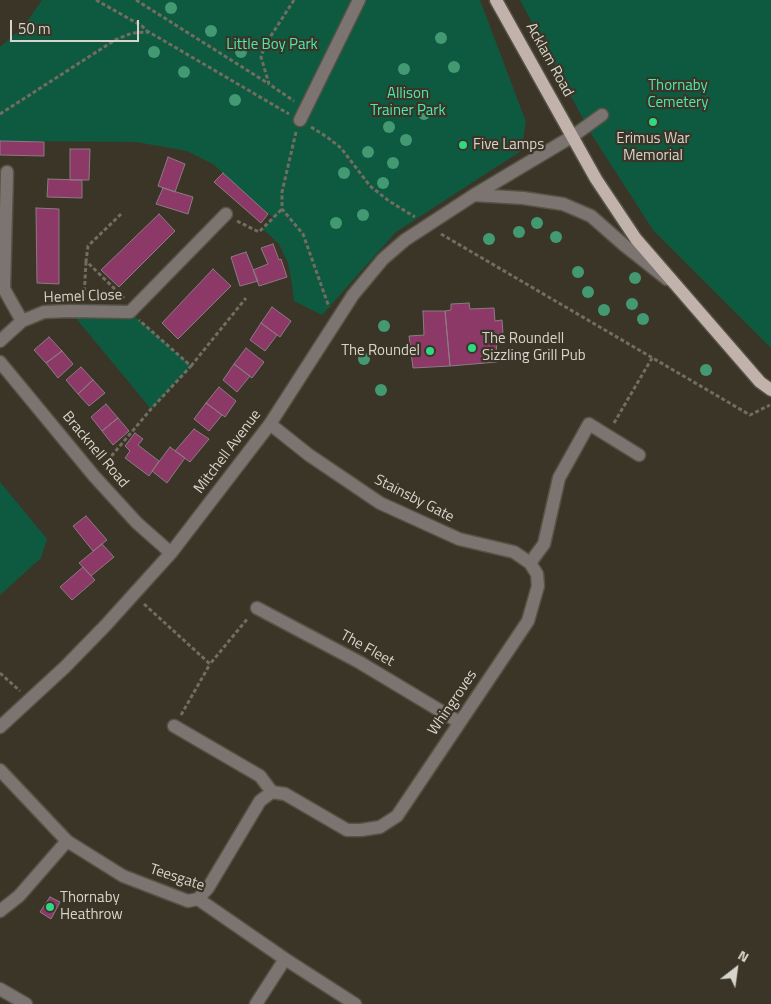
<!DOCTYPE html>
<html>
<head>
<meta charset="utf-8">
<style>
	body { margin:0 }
	#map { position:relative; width:771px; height:1004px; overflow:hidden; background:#3a3527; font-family:"Titillium Web",sans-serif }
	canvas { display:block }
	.north { position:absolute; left:711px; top:944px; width:50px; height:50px; -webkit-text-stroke:4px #3a3527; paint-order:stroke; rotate:30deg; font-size:14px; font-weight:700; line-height:20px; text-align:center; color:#d7d4cb }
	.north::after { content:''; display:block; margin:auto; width:18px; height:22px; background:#d7d4cb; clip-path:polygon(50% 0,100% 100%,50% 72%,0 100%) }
	.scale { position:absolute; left:10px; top:20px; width:129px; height:22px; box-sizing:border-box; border:2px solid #d7d4cb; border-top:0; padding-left:6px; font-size:15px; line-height:18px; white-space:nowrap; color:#d7d4cb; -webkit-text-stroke:4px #3a3527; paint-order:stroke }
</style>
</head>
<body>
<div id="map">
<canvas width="771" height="1004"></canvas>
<div class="north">N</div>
<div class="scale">50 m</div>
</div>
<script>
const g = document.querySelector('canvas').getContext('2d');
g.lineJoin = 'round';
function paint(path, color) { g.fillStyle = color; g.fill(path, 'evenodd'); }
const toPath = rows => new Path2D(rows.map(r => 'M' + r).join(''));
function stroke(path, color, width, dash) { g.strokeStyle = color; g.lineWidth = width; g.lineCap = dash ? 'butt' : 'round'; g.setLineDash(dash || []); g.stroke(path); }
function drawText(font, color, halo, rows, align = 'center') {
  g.font = font + ' "Titillium Web",sans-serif'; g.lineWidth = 4.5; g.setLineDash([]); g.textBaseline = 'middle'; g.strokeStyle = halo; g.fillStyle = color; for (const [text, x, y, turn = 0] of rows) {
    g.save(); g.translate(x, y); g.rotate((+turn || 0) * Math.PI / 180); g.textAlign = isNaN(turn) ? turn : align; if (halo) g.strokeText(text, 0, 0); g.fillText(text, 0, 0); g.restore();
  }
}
paint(toPath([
	[42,0,480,0,526,122,521,151,396,232,322,315,294,301,292,284,288,263,279,244,263,229,273,218,213,164,187,151,136,142,0,141,0,47,24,26],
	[520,0,771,0,771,348,653,230,590,132],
	[70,311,130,312,191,366,151,409],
	[0,482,47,539,41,558,0,595]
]), '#0e5a41');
const building = toPath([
	[0,141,44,142,44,156,0,155,0,141],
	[70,149,90,149,89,180,70,180,70,149],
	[168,157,185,164,175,192,158,186,168,157],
	[223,173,268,214,261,223,214,182,223,173],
	[48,179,82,180,82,198,47,197,48,179],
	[163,188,193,197,188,214,156,204,163,188],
	[36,208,59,209,59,284,37,283,36,208],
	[159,214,175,231,119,287,101,270,159,214],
	[273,244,279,260,281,259,287,277,259,286,253,270,268,264,261,248,273,244],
	[246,252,258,281,240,286,231,257,246,252],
	[213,269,231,286,178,339,162,323,213,269],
	[469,303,470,309,494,308,495,321,502,320,503,334,496,334,497,362,450,366,445,311,451,310,451,304,469,303],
	[272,307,291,321,280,337,261,323,272,307],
	[423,311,445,311,450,366,413,368,409,336,424,335,423,311],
	[261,323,277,335,265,351,250,340,261,323],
	[49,337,62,351,46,363,34,350,49,337],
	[246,348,264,362,252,378,234,364,246,348],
	[62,351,73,364,58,378,46,363,62,351],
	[234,364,250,376,237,392,223,380,234,364],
	[81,367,93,380,78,394,66,380,81,367],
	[93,380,105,393,89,406,78,394,93,380],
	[219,387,236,401,225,417,206,403,219,387],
	[206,403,222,415,209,431,194,419,206,403],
	[106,404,118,418,102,431,91,417,106,404],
	[118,418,129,431,113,445,102,431,118,418],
	[194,429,209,439,190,462,175,451,194,429],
	[135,433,143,439,138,445,159,461,149,476,125,458,130,451,125,446,135,433],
	[170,447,185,458,167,483,152,471,170,447],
	[86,516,107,540,93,551,73,526,86,516],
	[102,544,114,557,91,576,79,563,102,544],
	[83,567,95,580,72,600,60,587,83,567],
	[50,897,60,902,51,919,40,912,50,897]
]);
paint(building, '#8c3967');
stroke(building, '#8c7b83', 1);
const minor = toPath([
	[300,120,359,0],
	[7,172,4,289,22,321],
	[474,195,523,198,563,204,591,216,624,245,667,279],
	[0,341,22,321,44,312,70,311,130,312,226,214],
	[0,362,94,476,137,523,171,553],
	[270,424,309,455,380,503,459,539,514,552,530,563],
	[257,608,359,662,459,722],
	[174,726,260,776,272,792,285,794,347,830,361,830,380,827,397,816,528,621,538,586,537,574,530,563,544,544,559,478,589,424,639,455],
	[0,727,65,667,105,626,171,553,270,424,353,295,383,259,405,240,474,195,573,136,602,115],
	[0,770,67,841,123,876,188,901,198,899,285,959,355,1004],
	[198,899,208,888,260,801,272,792],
	[0,911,19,896,67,841],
	[0,989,26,1004],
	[256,1004,285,959]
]);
const major = toPath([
	[496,0,596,179,636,239,760,382,771,390]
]);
stroke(minor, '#565245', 15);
stroke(major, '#565245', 15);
stroke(toPath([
	[96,0,142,26,148,32],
	[136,0,269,84],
	[294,0,265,45,261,57,269,84,294,101],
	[0,114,115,40,132,33,149,32,289,114],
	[311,127,327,137,341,148,370,186,389,201,415,217],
	[296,132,282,192,282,209,303,234,329,307],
	[121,214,88,246,86,261,124,298],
	[237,221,259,232,282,209],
	[441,234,750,415,770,405],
	[84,298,86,262],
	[191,366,246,298],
	[614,423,652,358],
	[103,466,151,409,191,366,139,320],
	[144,604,210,664,248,618],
	[0,673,20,691],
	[181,715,210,664]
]), '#726d61', 3, [4, 2.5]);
stroke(minor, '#7c7471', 12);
stroke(major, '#c2b2ac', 12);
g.fillStyle = '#439972';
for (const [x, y] of [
	[171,8],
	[211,31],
	[441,38],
	[154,52],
	[241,52],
	[454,67],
	[404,69],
	[184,72],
	[235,100],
	[424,114],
	[389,127],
	[406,140],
	[368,152],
	[393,163],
	[344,173],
	[383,183],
	[363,215],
	[336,223],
	[537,223],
	[519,232],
	[556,237],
	[489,239],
	[578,272],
	[635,278],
	[588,292],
	[632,304],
	[604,310],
	[643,319],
	[384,326],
	[364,359],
	[706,370],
	[381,390]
]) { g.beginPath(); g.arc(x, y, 6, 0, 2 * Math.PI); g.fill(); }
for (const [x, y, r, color] of [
	[653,122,5,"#2fd883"],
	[463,145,5,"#2fd883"],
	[472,348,5,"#2fd883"],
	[430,351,5,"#2fd883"],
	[50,907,5,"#2fd883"]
]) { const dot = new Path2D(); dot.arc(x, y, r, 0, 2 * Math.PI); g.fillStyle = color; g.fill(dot); stroke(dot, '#3a3527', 2); }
drawText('15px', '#4aeab0', '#3a3527', [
	["Little Boy Park",272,45],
	["Thornaby",678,86],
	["Cemetery",678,103],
	["Allison",408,94],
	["Trainer Park",408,111]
]);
drawText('15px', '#d7d4cb', '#3a3527', [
	["Acklam Road",549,60,61],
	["Hemel Close",83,297,-2],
	["Bracknell Road",95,450,50],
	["Mitchell Avenue",228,452,-53],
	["Stainsby Gate",414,499,27],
	["The Fleet",367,649,29],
	["Whingroves",453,703,-56],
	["Teesgate",177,878,18]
]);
drawText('15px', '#d7d4cb', '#3a3527', [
	["Erimus War",653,139,"center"],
	["Memorial",653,156,"center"],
	["Five Lamps",473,145],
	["The Roundell",482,339],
	["Sizzling Grill Pub",482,356],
	["The Roundel",420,351,"right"],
	["Thornaby",60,898],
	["Heathrow",60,915]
], 'left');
</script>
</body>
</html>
